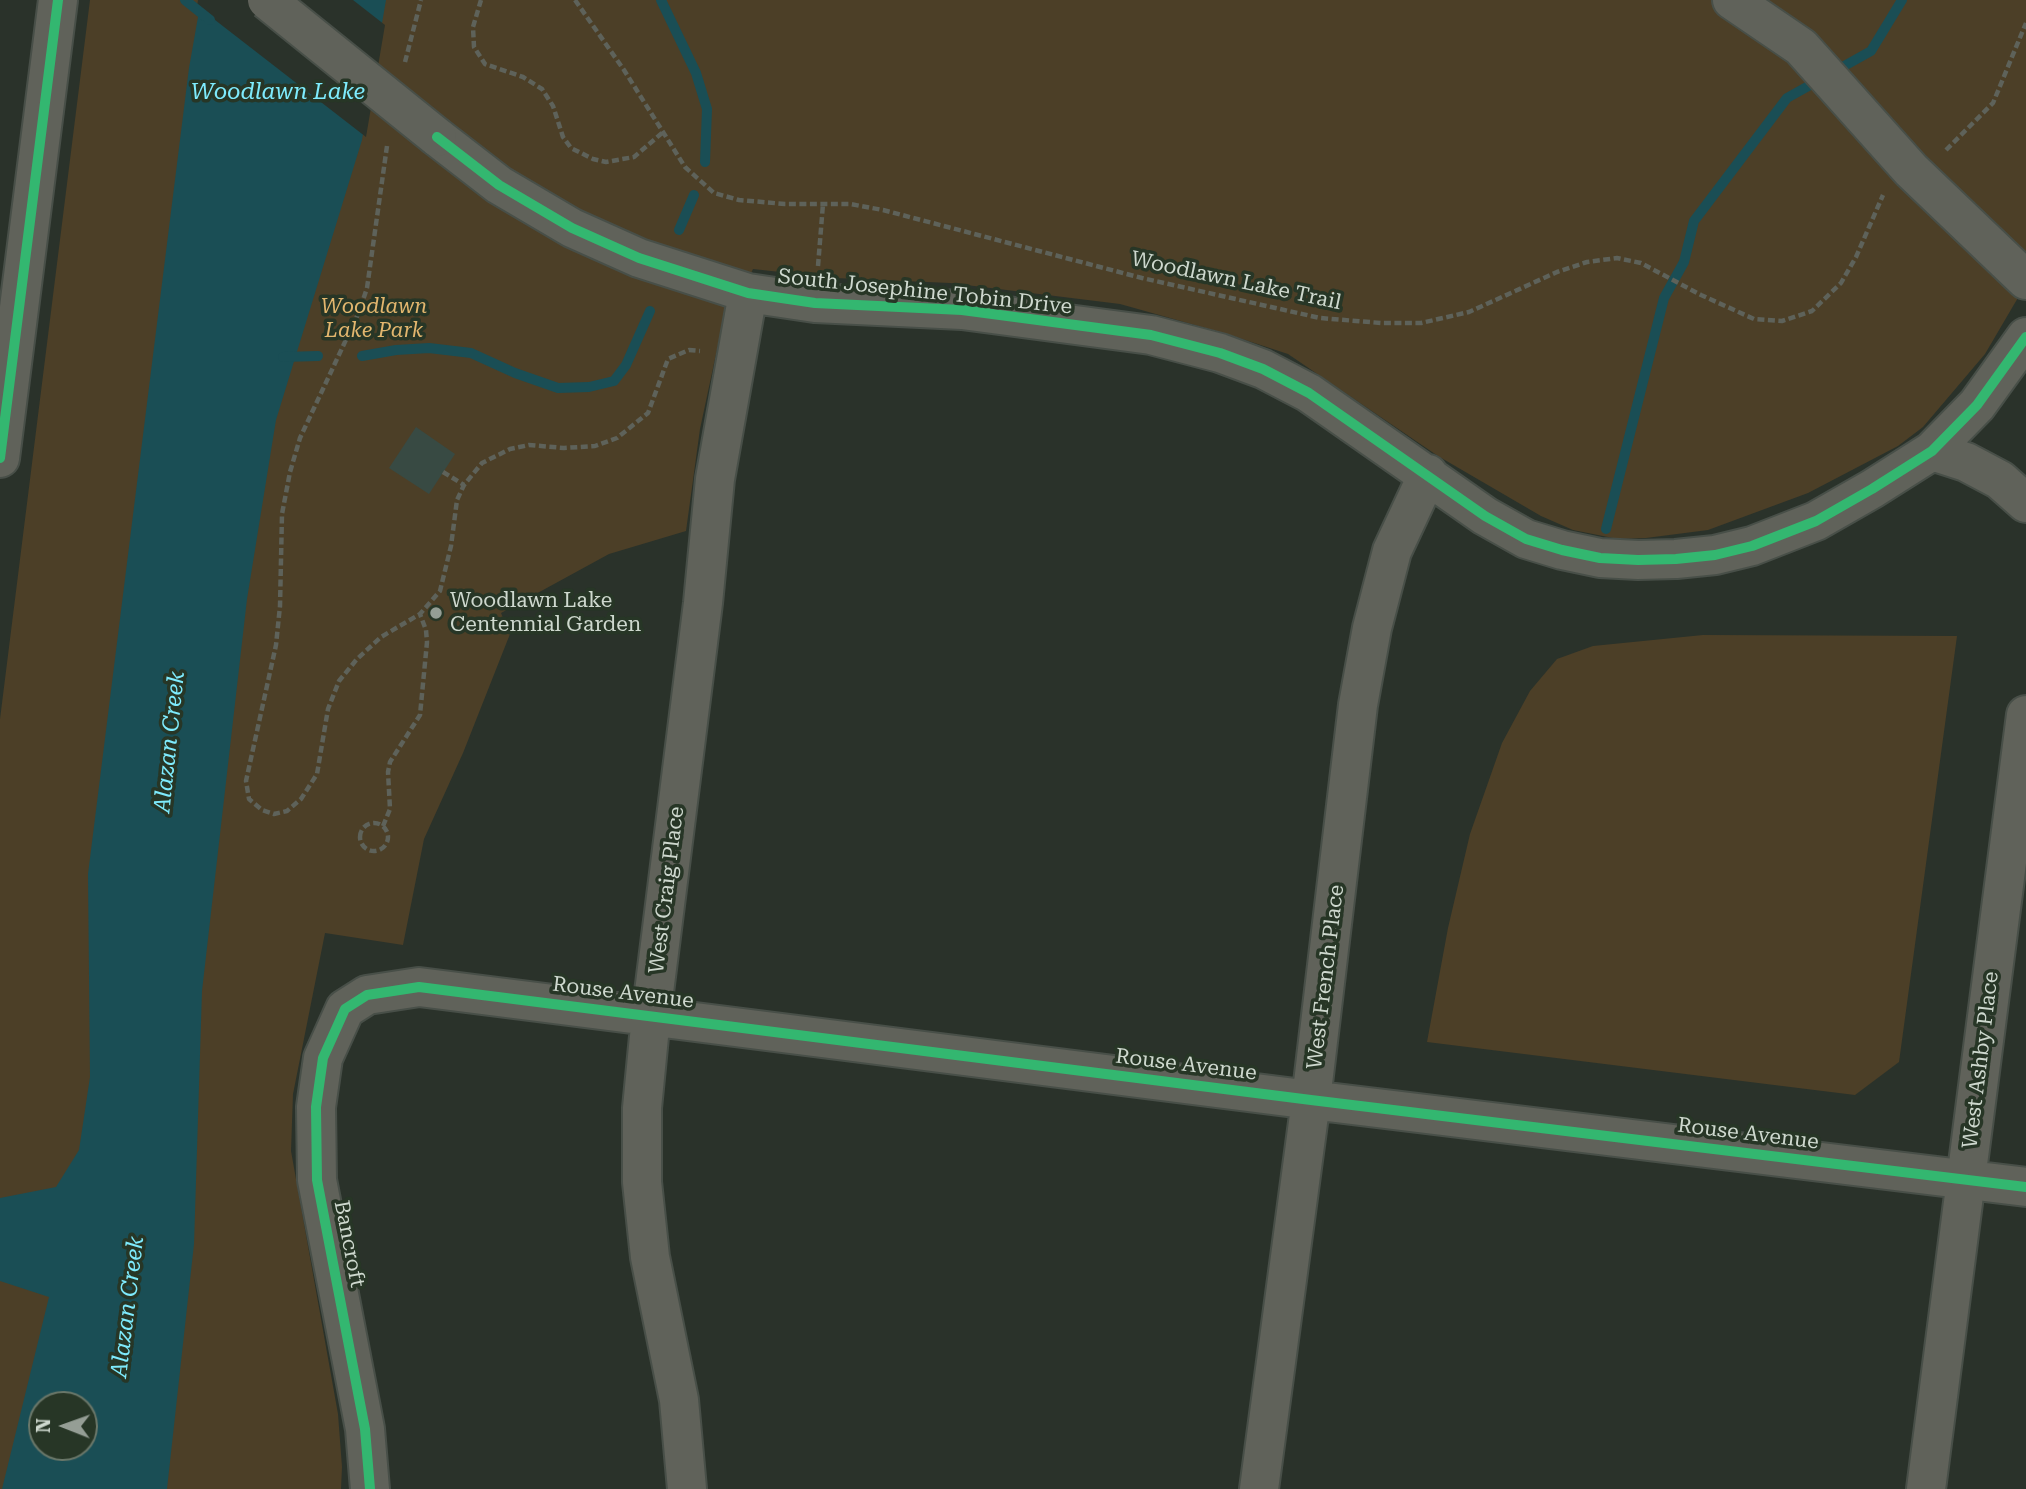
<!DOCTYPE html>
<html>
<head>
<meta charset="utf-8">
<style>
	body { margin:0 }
	#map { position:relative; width:2026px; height:1489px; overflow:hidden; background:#2a322a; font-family:"Roboto Serif",serif }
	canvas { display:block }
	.north { position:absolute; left:28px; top:1391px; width:70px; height:70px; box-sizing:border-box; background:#273626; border:2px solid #6a7769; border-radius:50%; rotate:271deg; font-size:19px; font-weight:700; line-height:28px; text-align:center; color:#ced8ce }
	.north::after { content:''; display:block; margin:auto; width:24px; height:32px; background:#959e95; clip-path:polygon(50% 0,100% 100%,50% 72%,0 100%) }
</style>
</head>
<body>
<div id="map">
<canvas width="2026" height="1489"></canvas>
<div class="north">N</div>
</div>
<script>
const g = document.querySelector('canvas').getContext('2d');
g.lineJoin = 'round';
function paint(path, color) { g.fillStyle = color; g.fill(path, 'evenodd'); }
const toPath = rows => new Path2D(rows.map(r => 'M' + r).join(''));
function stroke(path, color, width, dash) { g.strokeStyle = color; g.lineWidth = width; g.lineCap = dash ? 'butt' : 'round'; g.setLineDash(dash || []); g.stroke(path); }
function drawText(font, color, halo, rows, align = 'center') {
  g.font = font + ' "Roboto Serif",serif'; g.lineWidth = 7; g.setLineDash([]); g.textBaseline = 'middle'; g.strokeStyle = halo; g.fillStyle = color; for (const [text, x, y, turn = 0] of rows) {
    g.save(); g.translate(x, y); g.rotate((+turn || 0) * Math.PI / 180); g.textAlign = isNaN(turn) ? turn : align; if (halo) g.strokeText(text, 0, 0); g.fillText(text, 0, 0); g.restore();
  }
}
paint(toPath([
	[90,0,2026,0,2026,284,1985,354,1923,427,1898,446,1808,493,1708,530,1646,538,1618,539,1573,530,1541,516,1438,456,1288,354,1227,334,1120,304,950,283,835,278,753,269,719,340,700,429,686,531,609,554,501,613,510,634,463,753,424,839,403,945,325,933,293,1094,291,1151,338,1414,342,1467,341,1489,0,1489,0,719],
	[42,1405,84,1405,84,1447,42,1447],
	[1703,635,1957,636,1899,1062,1855,1095,1427,1042,1448,928,1470,834,1502,743,1530,691,1557,659,1593,646]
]), '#4c3f27');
paint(toPath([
	[201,0,386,0,362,140,276,420,247,599,202,991,194,1244,167,1489,2,1489,49,1297,0,1281,0,1198,56,1187,79,1150,90,1077,88,874,189,68],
	[42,1405,84,1405,84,1447,42,1447]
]), '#1a4e55');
paint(toPath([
	[198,0,353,0,385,25,366,137,197,6]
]), '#2a322a');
stroke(toPath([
	[185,0,210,20],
	[661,0,696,73,707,109,705,162],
	[679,230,694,195],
	[362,356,396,350,429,348,471,353,515,373,558,388,589,387,614,381,626,365,650,311],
	[283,357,318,356],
	[1606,529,1664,298,1684,262,1694,221,1787,98,1871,51,1902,0]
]), '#1a4e55', 10);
paint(toPath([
	[416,427,455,454,429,494,389,468]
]), '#384a43');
const minor = toPath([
	[1732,0,1801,47,1911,170,2026,280],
	[437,137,499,185,572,228,639,258,748,293,815,303,962,310,1151,335,1220,353,1263,369,1309,393,1485,516,1526,539,1562,550,1600,558,1638,560,1676,559,1715,555,1752,546,1816,521,1872,489,1932,451,1977,405,2026,337],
	[1932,451,1966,462,2000,480,2026,503],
	[0,458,58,0],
	[370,1489,365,1429,317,1180,316,1107,323,1058,345,1009,367,995,419,987,1311,1100,2026,1187],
	[687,1489,679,1400,650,1257,642,1182,642,1108,651,1016,703,603,715,479,748,293],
	[1259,1489,1311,1100,1358,705,1372,628,1392,551,1428,474],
	[1926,1489,2026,715]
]);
stroke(minor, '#484f48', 42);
stroke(toPath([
	[481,0,473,27,474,47,485,64,523,77,542,89,553,106,563,137,571,148,593,159,606,162,634,157,662,133],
	[575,0,624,70,685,167,714,193,739,200,785,204,850,204,883,210,1142,278,1320,318,1381,323,1421,323,1469,312,1557,272,1587,262,1617,258,1641,263,1701,295,1754,319,1782,321,1812,311,1841,283,1856,257,1883,195],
	[405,62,421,0],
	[387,146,367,288,359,312,300,438,290,472,282,514,280,606,276,645,246,781,249,799,262,810,274,814,287,811,301,799,317,774,328,709,339,681,357,659,381,637,420,614,440,591,451,546,457,500,464,485,482,463,510,449,529,445,564,448,595,446,617,438,648,413,668,359,689,350,700,351],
	[1946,150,1993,103,2026,23],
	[818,266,823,204],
	[443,472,464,485],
	'360 837a14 14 0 1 1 28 0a14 14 0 1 1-28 0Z',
	[383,826,390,809,388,772,390,762,420,715,427,642,426,630,420,614]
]), '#5e625a', 4.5, [7, 3.5]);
stroke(minor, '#60625a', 38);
const minorBridge = toPath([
	[267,0,437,137]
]);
stroke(minorBridge, '#484f48', 42, []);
stroke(minorBridge, '#60625a', 38);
stroke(toPath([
	[437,137,499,185,572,228,639,258,748,293,815,303,962,310,1151,335,1220,353,1263,369,1309,393,1485,516,1526,539,1562,550,1600,558,1638,560,1676,559,1715,555,1752,546,1816,521,1872,489,1932,451,1977,405,2026,337],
	[0,458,58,0],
	[370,1489,365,1429,317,1180,316,1107,323,1058,345,1009,367,995,419,987,1311,1100,2026,1187]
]), '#33b770', 10);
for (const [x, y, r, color] of [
	[436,613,7,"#959e95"]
]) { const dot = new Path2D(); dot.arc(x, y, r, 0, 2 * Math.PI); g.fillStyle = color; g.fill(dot); stroke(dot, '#273626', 2.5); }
drawText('21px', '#ced8ce', '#273626', [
	["Woodlawn Lake Trail",1236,281,12],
	["South Josephine Tobin Drive",925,292,6],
	["West Craig Place",667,890,-83],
	["West French Place",1326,977,-83],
	["Rouse Avenue",623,993,7],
	["West Ashby Place",1981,1060,-83],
	["Rouse Avenue",1186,1065,7],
	["Rouse Avenue",1748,1134,7],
	["Bancroft",349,1244,79]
]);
drawText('italic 21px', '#e2b66e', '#273626', [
	["Woodlawn",374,307],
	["Lake Park",374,331]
]);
drawText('21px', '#ced8ce', '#273626', [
	["Woodlawn Lake",450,601],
	["Centennial Garden",450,625]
], 'left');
drawText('italic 23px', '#7eebfd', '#273626', [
	["Woodlawn Lake",278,92],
	["Alazan Creek",170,742,-84],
	["Alazan Creek",128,1307,-83]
]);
</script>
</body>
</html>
